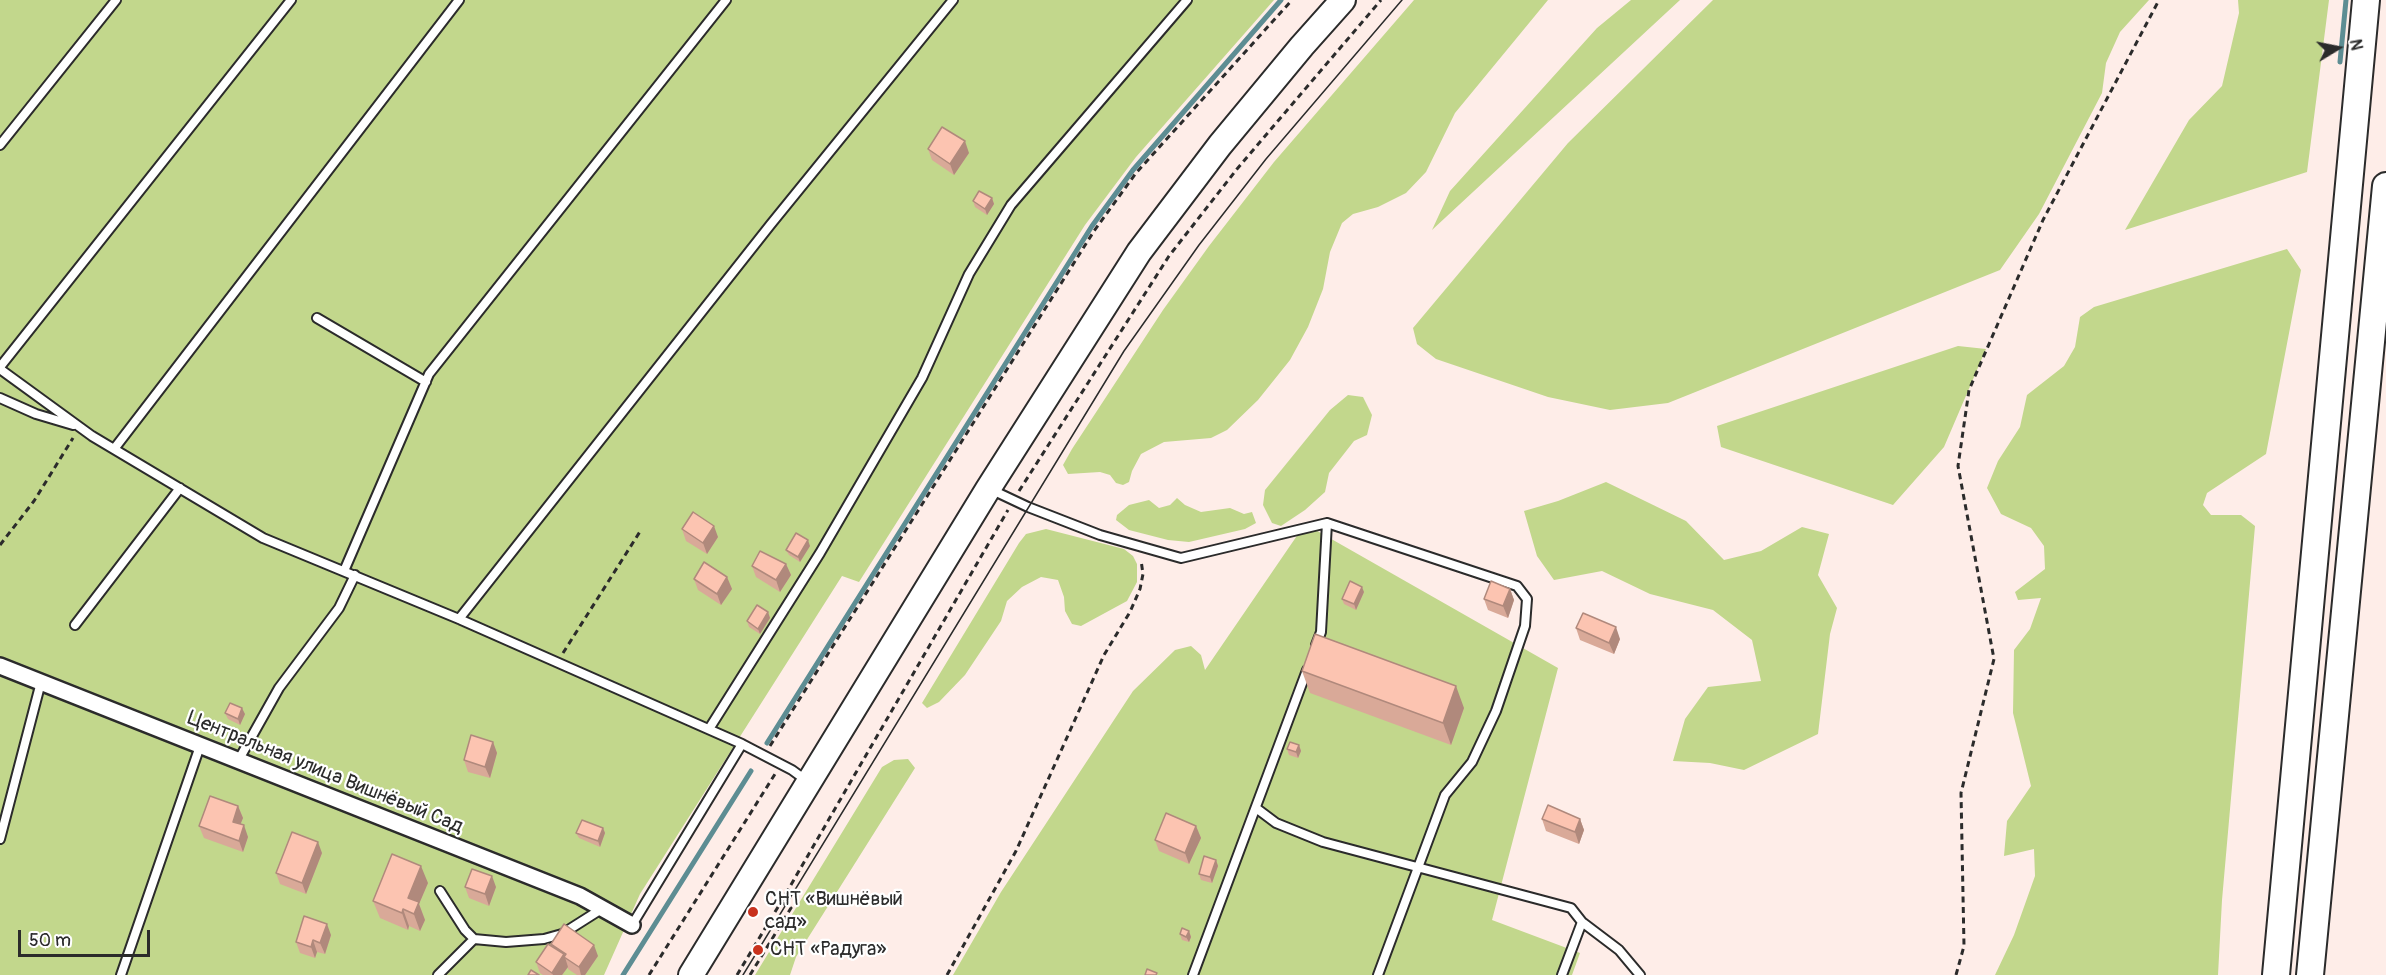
<!DOCTYPE html>
<html>
<head>
<meta charset="utf-8">
<style>
	body { margin:0 }
	#map { position:relative; width:2386px; height:975px; overflow:hidden; background:#feede8; font-family:Pangolin,sans-serif }
	canvas { display:block }
	.north { position:absolute; left:2308px; top:18px; width:60px; height:60px; -webkit-text-stroke:4px #fff; paint-order:stroke; rotate:80deg; font-size:16px; font-weight:700; line-height:24px; text-align:center; color:#2b2b2b }
	.north::after { content:''; display:block; margin:auto; width:21px; height:27px; background:#2b2b2b; clip-path:polygon(50% 0,100% 100%,50% 72%,0 100%) }
	.scale { position:absolute; left:18px; top:930px; width:132px; height:27px; box-sizing:border-box; border:3px solid #2b2b2b; border-top:0; padding-left:8px; font-size:18px; line-height:21px; white-space:nowrap; color:#2b2b2b; -webkit-text-stroke:4px #fff; paint-order:stroke }
</style>
</head>
<body>
<div id="map">
<canvas width="2386" height="975"></canvas>
<div class="north">N</div>
<div class="scale">50 m</div>
</div>
<script>
const g = document.querySelector('canvas').getContext('2d');
g.lineJoin = 'round';
function paint(path, color) { g.fillStyle = color; g.fill(path, 'evenodd'); }
const toPath = rows => new Path2D(rows.map(r => 'M' + r).join(''));
function stroke(path, color, width, dash) { g.strokeStyle = color; g.lineWidth = width; g.lineCap = dash ? 'butt' : 'round'; g.setLineDash(dash || []); g.stroke(path); }
function drawText(font, color, halo, rows, align = 'center') {
  g.font = font + ' Pangolin,sans-serif'; g.lineWidth = 4.5; g.setLineDash([]); g.textBaseline = 'middle'; g.strokeStyle = halo; g.fillStyle = color; for (const [text, x, y, turn = 0] of rows) {
    g.save(); g.translate(x, y); g.rotate((+turn || 0) * Math.PI / 180); g.textAlign = isNaN(turn) ? turn : align; if (halo) g.strokeText(text, 0, 0); g.fillText(text, 0, 0); g.restore();
  }
}
paint(toPath([
	[0,0,1274,0,1136,157,1085,225,859,582,842,576,640,894,604,975,0,975],
	[1414,0,1548,0,1455,113,1426,172,1406,193,1378,207,1353,214,1342,223,1330,252,1323,289,1308,327,1290,360,1258,400,1227,430,1211,438,1164,442,1141,454,1132,471,1129,482,1123,485,1116,483,1110,475,1100,472,1068,474,1063,465,1072,449,1163,310,1209,246,1274,162],
	[1631,0,1680,0,1432,230,1450,191,1597,28],
	[1713,0,2149,0,2120,32,2106,63,2102,93,2039,214,2000,270,1668,403,1610,410,1548,397,1436,359,1417,344,1413,328,1568,143],
	[2238,0,2329,0,2307,172,2125,230,2189,120,2222,86,2239,13],
	[2287,249,2301,270,2266,454,2207,493,2203,505,2211,515,2241,515,2255,526,2222,900,2218,975,1995,975,2014,935,2035,876,2034,849,2004,856,2007,821,2031,786,2013,713,2014,650,2030,629,2041,598,2018,600,2015,592,2045,569,2044,546,2031,528,2001,514,1987,488,1998,461,2020,427,2027,395,2064,366,2075,347,2080,317,2094,307],
	[1958,346,1986,349,1944,447,1893,505,1721,447,1717,426],
	[1348,395,1363,397,1372,415,1367,435,1354,441,1329,473,1325,492,1305,510,1281,526,1272,523,1263,505,1265,490,1330,410],
	[1606,482,1686,521,1724,560,1761,551,1802,527,1829,534,1818,575,1837,608,1830,634,1818,734,1744,770,1710,763,1673,761,1685,719,1708,687,1761,681,1752,640,1713,610,1650,594,1602,571,1554,580,1537,556,1524,511,1558,501],
	[1177,498,1185,505,1201,512,1230,508,1244,514,1252,512,1256,523,1245,529,1189,542,1168,540,1129,530,1116,520,1117,515,1129,505,1149,500,1159,508,1170,505],
	[1305,524,1558,668,1492,920,1580,953,1572,975,953,975,1001,892,1133,691,1175,650,1191,646,1201,655,1205,670],
	[1046,529,1124,549,1133,556,1137,564,1137,582,1127,601,1081,626,1072,624,1065,611,1064,597,1058,580,1041,577,1022,587,1007,601,1001,621,965,675,939,702,927,708,922,703,1019,543,1026,534],
	[908,759,915,768,796,957,790,975,755,975,882,767,894,760]
]), '#c2d78c');
stroke(toPath([
	[2340,62,2346,0],
	[767,743,1092,226,1133,170,1281,0],
	[623,975,751,771]
]), '#5d8d93', 5);
const service = toPath([
	[0,145,116,0],
	[317,318,426,382],
	[0,367,291,0],
	[0,369,92,436,263,538,459,619,742,744,792,770,807,781],
	[0,398,36,414,73,425],
	[114,449,459,0],
	[992,490,1028,507,1100,535,1181,558,1327,523,1321,632,1316,645],
	[1327,523,1517,586,1527,599,1525,626,1496,711,1472,762,1445,795,1378,975],
	[344,571,429,374,726,0],
	[459,619,771,224,953,0],
	[75,625,180,488],
	[709,729,820,553,922,378,969,274,1011,205,1187,0],
	[238,761,279,688,339,608,355,575],
	[1256,808,1276,823,1323,842,1571,908,1582,922,1619,950,1640,975],
	[0,839,41,682],
	[440,891,465,930,474,939],
	[632,925,742,744],
	[121,975,200,746],
	[438,975,474,939,506,942,544,939,562,934,603,908],
	[1193,975,1307,670],
	[1562,975,1582,922]
]);
const minor = toPath([
	[0,666,580,896,632,925]
]);
const primary = toPath([
	[691,975,988,489,1139,252,1220,145,1302,46,1343,0]
]);
const trunk = toPath([
	[2276,975,2366,0],
	[2310,975,2386,186]
]);
stroke(service, '#2b2b2b', 12);
stroke(minor, '#2b2b2b', 20);
stroke(primary, '#2b2b2b', 28);
stroke(trunk, '#2b2b2b', 30);
stroke(toPath([
	[1019,491,1169,256,1237,169,1381,0],
	[0,545,34,501,73,438],
	[563,653,641,530],
	[770,746,1094,231,1136,173,1292,0],
	[649,975,775,774],
	[737,975,781,902,1008,510],
	[750,975,791,908,781,902],
	[947,975,1016,851,1104,655,1130,612,1140,589,1143,574,1141,560],
	[1956,975,1964,946,1961,793,1994,659,1958,466,1969,390,2043,220,2159,0]
]), '#2b2b2b', 3, [6, 4.5]);
stroke(service, '#fff', 8);
stroke(minor, '#fff', 15);
stroke(primary, '#fff', 24);
stroke(trunk, '#fff', 26);
stroke(toPath([
	[743,975,1124,351,1199,245,1266,159,1402,0]
]), '#2b2b2b', 1.5);
paint(toPath([
	[928,149,969,153,954,175,932,160],
	[992,198,994,204,987,215,975,207,973,201],
	[682,529,718,537,707,554,686,541],
	[810,546,800,562,789,555,786,550],
	[786,564,791,575,780,592,756,577,752,566],
	[727,577,732,589,721,605,698,590,694,579],
	[1510,589,1514,600,1508,618,1488,610,1484,599],
	[1364,592,1356,610,1344,604,1342,599],
	[768,612,770,618,760,634,749,627,747,621],
	[1576,628,1620,639,1614,654,1580,640],
	[1302,671,1464,708,1451,745,1310,693],
	[225,713,245,714,240,725,228,719],
	[493,742,497,753,490,778,468,772,464,760],
	[1299,745,1301,751,1298,758,1289,755,1287,749],
	[238,806,243,818,240,824,248,837,243,852,204,838,199,826],
	[1542,819,1580,819,1584,830,1579,844,1546,831],
	[1196,826,1201,838,1189,864,1159,851,1155,840],
	[603,828,605,833,600,847,579,838,576,833],
	[322,853,306,894,280,884,276,873],
	[1216,860,1218,866,1212,883,1201,880,1199,874],
	[428,883,419,904,425,920,420,931,409,926,408,930,380,918,373,901],
	[465,887,496,887,489,906,469,898],
	[1189,931,1191,937,1189,942,1182,940,1180,934],
	[331,935,325,954,317,952,315,958,300,953,296,942],
	[551,944,598,956,585,975,577,975,568,969,568,967,562,975,543,975,540,973,536,962,552,946]
]), '#d9a998');
paint(toPath([
	[965,141,969,153,954,175,950,164],
	[992,198,994,204,987,215,985,209],
	[714,526,718,537,707,554,703,543],
	[808,540,810,546,800,562,798,557],
	[786,564,791,575,780,592,776,580],
	[727,577,732,589,721,605,717,594],
	[1362,587,1364,592,1356,610,1354,604],
	[1510,589,1514,600,1508,618,1503,606],
	[768,612,770,618,760,634,758,629],
	[1616,627,1620,639,1614,654,1609,643],
	[1456,686,1464,708,1451,745,1443,723],
	[242,708,245,714,240,725,238,719],
	[493,742,497,753,490,778,485,767],
	[1299,745,1301,751,1298,758,1296,752],
	[238,806,243,818,237,833,233,822],
	[1580,819,1584,830,1579,844,1575,832],
	[244,825,248,837,243,852,239,841],
	[1196,826,1201,838,1189,864,1185,853],
	[603,828,605,833,600,847,598,841],
	[318,842,322,853,306,894,302,883],
	[1216,860,1218,866,1212,883,1210,877],
	[421,866,428,883,419,904,425,920,420,931,408,898],
	[492,876,496,887,489,906,485,894],
	[403,909,409,926,408,930,402,913],
	[327,924,331,935,325,954,320,943],
	[1189,931,1191,937,1189,942,1186,937],
	[313,940,317,952,315,958,311,947],
	[594,945,598,956,585,975,581,975,579,967],
	[564,954,568,967,562,975,553,975,552,973]
]), '#b0897c');
const building = toPath([
	[942,127,965,141,950,164,928,149,942,127],
	[979,191,992,198,985,209,973,201,979,191],
	[693,512,714,526,703,543,682,529,693,512],
	[796,533,808,540,798,557,786,550,796,533],
	[760,551,786,564,776,580,752,566,760,551],
	[704,562,727,577,717,594,694,579,704,562],
	[1350,581,1362,587,1354,604,1342,599,1350,581],
	[1491,581,1510,589,1503,606,1484,599,1491,581],
	[757,605,768,612,758,629,747,621,757,605],
	[1583,613,1616,627,1609,643,1576,628,1583,613],
	[1315,634,1456,686,1443,723,1302,671,1315,634],
	[230,703,242,708,238,719,225,713,230,703],
	[471,735,493,742,485,767,464,760,471,735],
	[1290,742,1299,745,1296,752,1287,749,1290,742],
	[210,796,238,806,233,822,244,825,239,841,199,826,210,796],
	[1548,805,1580,819,1575,832,1542,819,1548,805],
	[1166,813,1196,826,1185,853,1155,840,1166,813],
	[582,820,603,828,598,841,576,833,582,820],
	[292,832,318,842,302,883,276,873,292,832],
	[392,854,421,866,408,898,419,902,414,914,403,909,402,913,373,901,392,854],
	[1204,856,1216,860,1210,877,1199,874,1204,856],
	[472,869,492,876,485,894,465,887,472,869],
	[304,916,327,924,320,943,313,940,311,947,296,942,304,916],
	[564,924,594,945,579,967,564,957,566,954,551,944,564,924],
	[1182,928,1189,931,1186,937,1180,934,1182,928],
	[548,944,564,954,552,973,536,962,548,944],
	[1147,969,1157,973,1156,975,1145,975,1147,969],
	[531,970,539,975,528,975,531,970]
]);
paint(building, '#fcc4b1');
stroke(building, '#b0897c', 1.5);
for (const [x, y, r, color] of [
	[753,912,6,"#c8321e"],
	[758,950,6,"#c8321e"]
]) { const dot = new Path2D(); dot.arc(x, y, r, 0, 2 * Math.PI); g.fillStyle = color; g.fill(dot); stroke(dot, '#fff', 2); }
drawText('20px', '#2b2b2b', '#fff', [
	["Центральная улица Вишнёвый Сад",325,773,22]
]);
drawText('20px', '#2b2b2b', '#fff', [
	["СНТ «Вишнёвый",765,900],
	["сад»",765,923],
	["СНТ «Радуга»",770,950]
], 'left');
</script>
</body>
</html>
